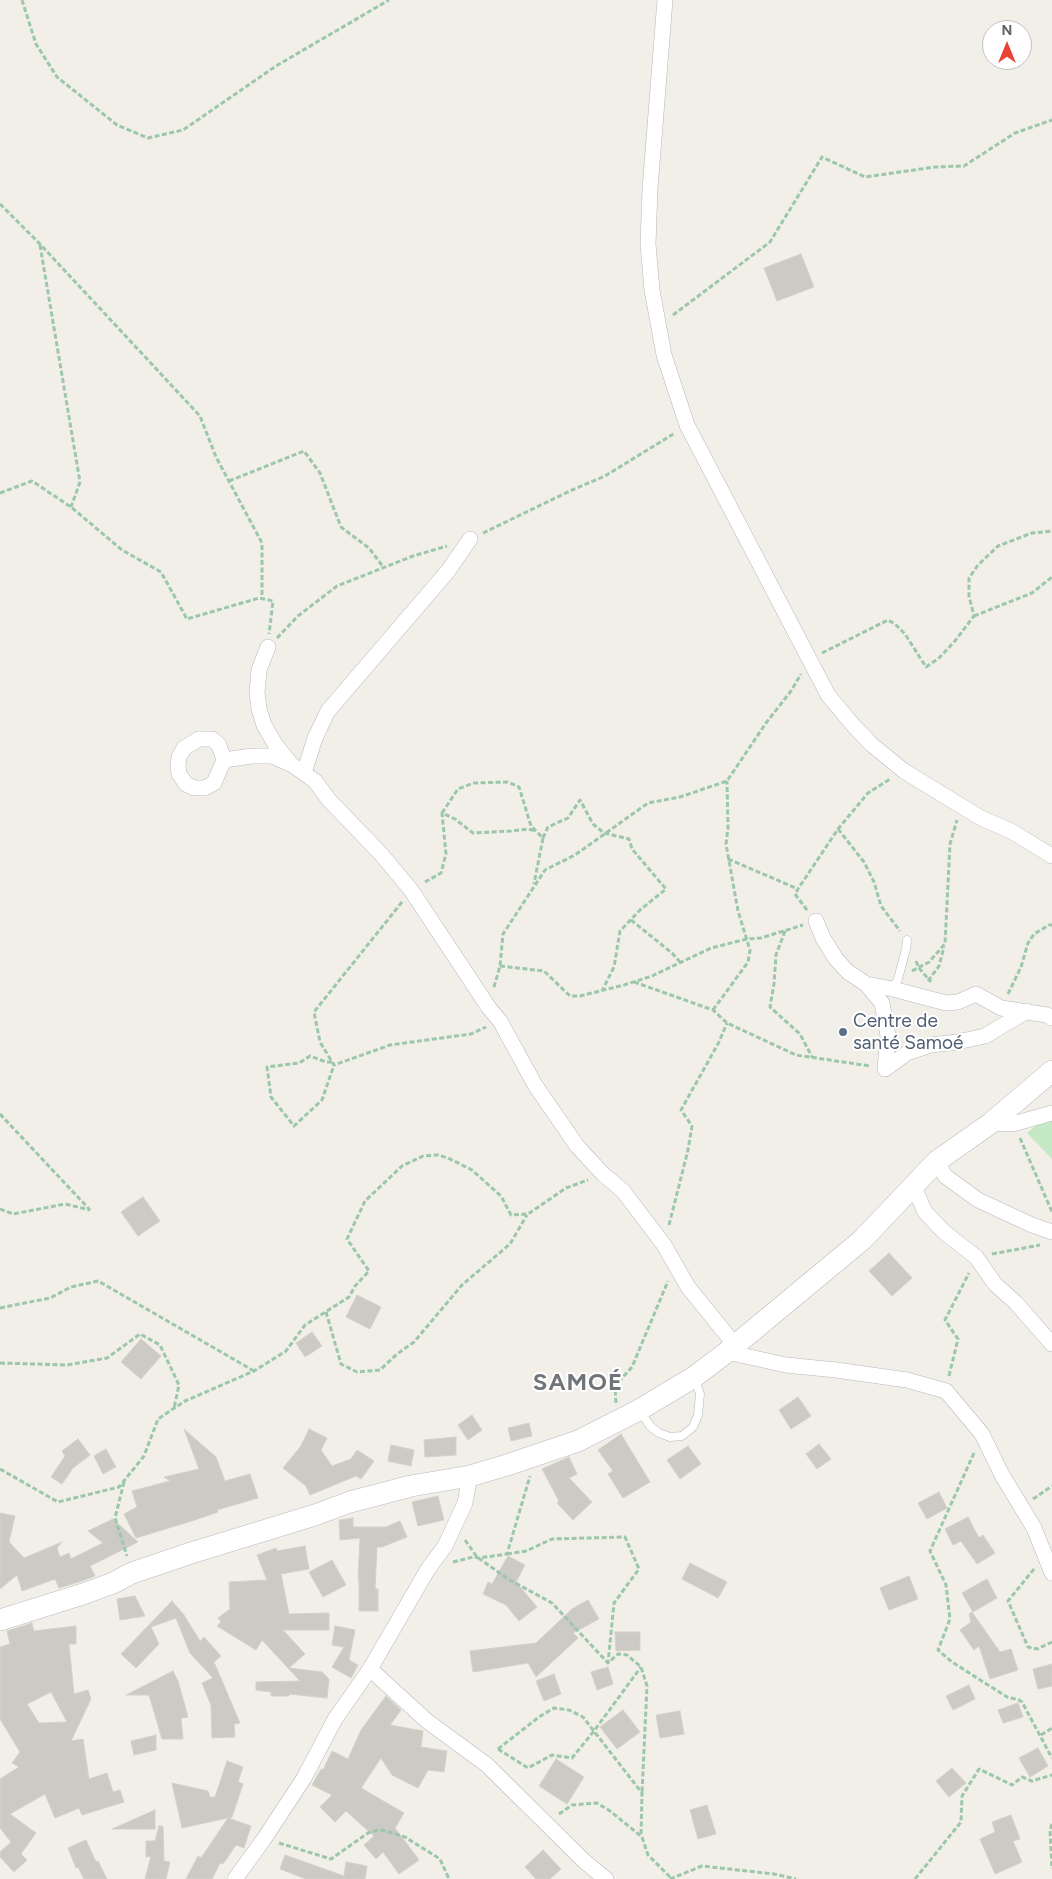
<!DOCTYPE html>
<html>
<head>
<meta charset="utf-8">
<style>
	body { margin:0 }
	#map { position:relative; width:1052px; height:1879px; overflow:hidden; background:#f1efe8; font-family:Figtree,sans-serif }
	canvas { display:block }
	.north { position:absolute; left:982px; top:20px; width:50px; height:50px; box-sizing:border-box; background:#fff; border:1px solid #bfc1c3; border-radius:50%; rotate:0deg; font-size:14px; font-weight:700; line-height:20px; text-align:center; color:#5f6368 }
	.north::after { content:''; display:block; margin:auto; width:18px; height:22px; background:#ea4335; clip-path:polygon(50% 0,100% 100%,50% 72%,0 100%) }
</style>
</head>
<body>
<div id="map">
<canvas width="1052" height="1879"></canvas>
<div class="north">N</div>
</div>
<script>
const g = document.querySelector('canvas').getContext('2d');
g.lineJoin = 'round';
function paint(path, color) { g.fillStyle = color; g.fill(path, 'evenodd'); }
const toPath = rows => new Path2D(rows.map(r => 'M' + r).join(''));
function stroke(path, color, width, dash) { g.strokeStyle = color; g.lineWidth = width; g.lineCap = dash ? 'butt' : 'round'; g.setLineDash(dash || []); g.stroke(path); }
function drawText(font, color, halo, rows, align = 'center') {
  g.font = font + ' Figtree,sans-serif'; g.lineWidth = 4; g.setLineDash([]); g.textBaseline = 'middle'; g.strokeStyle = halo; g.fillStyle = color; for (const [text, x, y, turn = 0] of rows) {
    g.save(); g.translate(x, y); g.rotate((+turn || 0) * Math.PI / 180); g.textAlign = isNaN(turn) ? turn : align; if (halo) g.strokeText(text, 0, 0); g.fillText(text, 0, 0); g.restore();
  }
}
paint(toPath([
	[1052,1112,1052,1159,1027,1133]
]), '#c5e8c5');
const building = toPath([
	[801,254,814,287,777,301,764,268,801,254],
	[143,1197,160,1221,138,1236,121,1212,143,1197],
	[889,1253,912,1278,892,1296,869,1271,889,1253],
	[357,1295,381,1307,370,1329,346,1317,357,1295],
	[312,1332,322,1346,305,1357,296,1343,312,1332],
	[141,1339,161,1356,141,1379,121,1362,141,1339],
	[798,1397,811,1416,791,1429,779,1410,798,1397],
	[472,1415,482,1430,468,1440,458,1425,472,1415],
	[529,1423,532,1436,511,1441,508,1428,529,1423],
	[184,1429,216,1457,225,1481,250,1474,258,1498,217,1510,218,1512,195,1520,136,1538,124,1514,137,1507,132,1491,170,1481,164,1477,199,1469,184,1429],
	[309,1429,327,1438,321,1450,332,1466,351,1459,357,1450,374,1461,361,1479,356,1476,310,1495,306,1486,283,1468,301,1446,309,1429],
	[621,1434,650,1482,623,1498,608,1474,613,1471,598,1450,621,1434],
	[456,1437,456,1455,425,1457,424,1440,456,1437],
	[78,1439,90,1455,73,1468,62,1484,51,1477,65,1456,62,1451,78,1439],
	[819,1444,831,1459,817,1469,806,1454,819,1444],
	[391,1445,414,1450,411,1466,388,1461,391,1445],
	[688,1446,701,1464,680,1479,667,1460,688,1446],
	[106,1449,116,1467,103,1474,94,1456,106,1449],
	[569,1457,577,1474,569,1478,592,1502,573,1520,557,1503,559,1501,542,1469,569,1457],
	[939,1492,947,1508,927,1519,918,1503,939,1492],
	[438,1496,444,1520,418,1526,412,1502,438,1496],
	[0,1513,15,1516,9,1542,24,1558,62,1542,57,1548,60,1557,69,1553,71,1559,103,1543,88,1531,113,1519,138,1542,90,1566,95,1576,79,1582,59,1588,55,1579,22,1591,17,1575,0,1589,0,1513],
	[968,1517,979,1538,983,1535,995,1553,977,1564,961,1541,953,1545,945,1529,968,1517],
	[353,1518,353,1527,386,1527,400,1521,407,1537,382,1547,377,1547,375,1589,378,1589,378,1611,359,1611,359,1579,358,1579,360,1538,340,1540,339,1520,353,1518],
	[305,1546,309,1569,281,1574,289,1614,329,1613,329,1630,283,1630,305,1654,289,1668,322,1672,329,1679,327,1698,289,1694,289,1696,271,1696,271,1692,256,1690,256,1682,300,1681,262,1640,256,1650,217,1626,221,1622,218,1618,230,1609,229,1582,267,1580,257,1555,276,1548,277,1551,305,1546],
	[508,1556,525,1565,516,1582,537,1607,519,1621,506,1605,483,1594,488,1582,492,1584,508,1556],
	[332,1560,346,1585,323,1597,309,1572,332,1560],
	[690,1563,727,1582,718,1598,682,1579,690,1563],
	[909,1576,918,1599,889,1610,880,1588,909,1576],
	[987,1579,997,1598,973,1612,962,1593,987,1579],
	[135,1596,145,1616,120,1620,117,1599,135,1596],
	[588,1600,599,1619,573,1633,578,1638,536,1677,528,1663,473,1672,470,1651,536,1643,572,1609,588,1600],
	[172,1601,184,1615,200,1641,204,1637,221,1656,214,1662,240,1723,234,1724,235,1737,212,1738,211,1705,202,1683,213,1678,190,1653,176,1618,151,1627,159,1644,136,1668,121,1654,172,1601],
	[972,1612,1000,1652,1011,1649,1018,1670,990,1679,979,1646,974,1650,960,1630,971,1622,969,1614,972,1612],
	[32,1623,34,1631,76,1626,76,1644,69,1644,74,1694,88,1690,91,1699,71,1741,83,1739,89,1779,107,1773,113,1792,120,1790,124,1802,82,1815,79,1808,55,1818,45,1794,10,1814,36,1833,21,1854,27,1860,14,1872,0,1857,0,1852,11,1842,0,1828,0,1779,19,1767,12,1763,20,1752,0,1719,0,1647,10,1644,7,1631,32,1623],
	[51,1692,67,1722,39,1723,27,1704,51,1692],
	[335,1626,355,1630,349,1660,358,1665,351,1678,332,1667,344,1647,332,1645,335,1626],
	[615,1632,640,1632,640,1650,616,1651,615,1632],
	[1052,1664,1052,1686,1038,1689,1033,1669,1052,1664],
	[608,1667,613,1684,597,1690,591,1672,608,1667],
	[173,1671,178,1681,188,1717,181,1718,183,1739,162,1739,149,1695,126,1695,173,1671],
	[554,1674,561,1694,544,1701,536,1681,554,1674],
	[969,1685,975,1699,953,1710,946,1696,969,1685],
	[386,1696,401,1710,390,1725,423,1731,421,1747,447,1751,444,1772,428,1770,418,1788,392,1775,381,1758,361,1788,404,1813,395,1828,419,1860,399,1874,383,1852,376,1859,364,1845,374,1836,346,1811,335,1822,320,1807,332,1795,312,1785,321,1769,323,1770,332,1751,348,1759,361,1730,386,1696],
	[1018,1703,1023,1717,1003,1723,998,1710,1018,1703],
	[623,1710,640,1732,617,1749,600,1727,623,1710],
	[680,1711,684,1734,660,1738,656,1715,680,1711],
	[156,1735,156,1750,134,1755,131,1741,156,1735],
	[1038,1748,1048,1766,1030,1777,1019,1758,1038,1748],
	[556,1759,584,1777,567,1804,539,1786,556,1759],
	[227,1761,243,1767,238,1782,243,1784,232,1817,182,1828,172,1783,208,1791,210,1797,215,1797,227,1761],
	[952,1768,966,1783,949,1797,936,1781,952,1768],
	[707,1805,716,1834,698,1839,690,1810,707,1805],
	[155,1810,155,1829,112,1829,155,1810],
	[1011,1815,1020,1839,1013,1841,1022,1862,995,1874,980,1839,995,1832,992,1822,1011,1815],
	[228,1818,251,1826,244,1848,236,1845,223,1864,220,1863,212,1879,186,1879,198,1856,201,1858,228,1818],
	[159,1826,163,1826,164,1861,170,1862,166,1879,145,1879,151,1856,146,1857,146,1841,155,1841,159,1826],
	[86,1840,96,1862,98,1861,107,1879,84,1879,78,1867,76,1868,68,1848,86,1840],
	[543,1850,561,1869,550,1879,536,1879,525,1867,543,1850],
	[285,1855,344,1876,346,1862,367,1866,365,1879,306,1879,280,1869,285,1855]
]);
paint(building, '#cccac5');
stroke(building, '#d6d1c6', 1);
const service = toPath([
	[893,989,898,979,906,949,907,940],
	[641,1412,650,1426,659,1433,670,1437,682,1436,693,1427,698,1415,700,1394,695,1379]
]);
const minor = toPath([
	[665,0,650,189,648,244,652,290,664,355,687,425,828,695,853,725,871,744,904,771,981,818,1011,831,1052,856],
	[268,647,259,670,257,692,259,709,264,725,275,744,291,764,315,781,329,800,381,854,411,890,489,1008,500,1021,535,1085,577,1146,603,1174,623,1191,664,1245,688,1287,735,1345],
	[199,739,212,739,219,745,224,760,214,783,205,788,194,788,186,784,179,774,178,766,179,757,184,748,199,739],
	[224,760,252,756,272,756,290,764],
	[304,773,315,738,328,711,448,571,470,539],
	[816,921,823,938,836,959,848,972,866,984,893,989,946,1003,958,1002,976,994,1001,1008,1047,1015,1052,1018],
	[866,984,882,1003,888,1036,885,1069],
	[885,1069,907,1053,931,1045,957,1042,985,1036,1027,1011],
	[991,1123,1013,1124,1052,1113],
	[937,1161,945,1176,978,1200,1032,1225,1052,1232],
	[914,1187,925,1212,944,1232,976,1257,995,1284,1016,1303,1052,1344],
	[727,1352,786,1365,836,1370,907,1380,946,1391,982,1434,1002,1475,1034,1528,1052,1573],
	[370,1669,427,1721,487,1765,584,1861,606,1879],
	[235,1879,264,1839,304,1778,335,1719,370,1669,428,1569,445,1546,465,1503,470,1476]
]);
const secondary = toPath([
	[0,1620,83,1594,113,1583,132,1573,191,1553,315,1515,350,1502,411,1486,470,1476,507,1465,578,1441,639,1410,694,1377,727,1352,862,1240,937,1161,991,1123,1052,1071]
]);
stroke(service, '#b5b8bc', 9);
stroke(minor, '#b5b8bc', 16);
stroke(secondary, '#b6babf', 22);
stroke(toPath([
	[22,0,36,44,57,77,117,125,148,138,183,130,276,66,389,0],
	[0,204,40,244,200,416,216,457,262,543,262,598],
	[40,245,80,482,71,507],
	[673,315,770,242,822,157,865,177,935,167,964,166,1015,133,1052,120],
	[229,481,304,451,320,473,341,527,369,548,384,568],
	[0,493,32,481,71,507,122,550,161,572,187,619,259,598,273,601,269,634],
	[483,533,572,490,605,476,675,433],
	[974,616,1032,593,1052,577],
	[277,638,298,616,337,586,413,556,447,546],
	[822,653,888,620,895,624,905,634,926,667,939,658,955,641,974,616,969,596,969,578,978,565,998,546,1032,533,1052,531],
	[442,813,458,789,474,783,508,782,519,787,531,826,543,838,534,884],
	[838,829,864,862,874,882,881,906,900,931],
	[543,838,548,827,568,818,580,800,593,824,604,833,629,839,632,849,666,889,640,910,620,931,614,967,602,991],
	[728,859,798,889],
	[425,882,441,873,446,854,442,813,455,819,473,833,511,831,528,829,536,831],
	[402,902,314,1012,320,1042,334,1065,390,1045,471,1034,486,1027],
	[807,910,795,894,798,889,838,829,868,793,890,779],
	[631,920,672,953,680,962],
	[785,931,776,955,774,984,770,1007,800,1034,812,1057],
	[916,961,919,968,931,982],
	[500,966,544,971,570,996,580,996,624,985,652,976,711,948,747,939,761,938,803,925],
	[912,971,929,962,945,944,950,844,957,820],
	[928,981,939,966,944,947],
	[634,982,713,1010,727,1023,796,1055,870,1066],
	[494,987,500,966,503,934,545,870,575,855,648,803,680,797,727,781,766,723,791,691,801,674],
	[1008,994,1021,967,1028,943,1034,934,1049,925,1052,925],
	[713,1010,748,962,750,950,738,911,726,844,728,828,727,781],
	[332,1062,326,1062,310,1056,299,1063,267,1067,271,1097,294,1126,322,1100,334,1065],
	[0,1114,90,1210],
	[1020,1138,1052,1212],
	[0,1209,13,1214,65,1204,90,1210],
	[669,1225,688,1150,692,1126,681,1110,719,1042,727,1023],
	[992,1254,1040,1245],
	[0,1308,50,1298,71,1287,98,1281,254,1371],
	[326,1312,341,1364,357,1372,380,1370,397,1354,414,1342,462,1285,510,1244,527,1215],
	[0,1363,67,1365,107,1358,140,1334,160,1345,179,1385,174,1408],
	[949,1376,958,1339,945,1320,969,1273],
	[616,1403,615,1386,632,1367,668,1281],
	[974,1453,930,1551,946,1585,950,1619,938,1650,952,1662,1007,1697,1019,1700,1022,1702,1052,1758],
	[0,1469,58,1502,119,1487,144,1456,158,1419,185,1401,254,1371,286,1351,305,1325,349,1297,355,1286,369,1271,347,1239,365,1201,402,1166,423,1156,438,1155,448,1158,472,1170,501,1196,511,1215,528,1214,566,1188,588,1180],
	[124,1482,115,1518,127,1556],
	[1033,1499,1052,1486],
	[465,1540,477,1557,508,1579,552,1603,608,1663,618,1654,627,1655,641,1667,647,1686,642,1793],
	[507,1554,526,1551,552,1539,625,1537,639,1569,614,1603,608,1663],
	[453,1562,473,1557,479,1558,507,1554,530,1476],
	[1034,1569,1008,1601,1028,1647,1037,1649,1052,1642],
	[1041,1735,1052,1728],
	[498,1749,539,1717,554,1708,569,1710,583,1717,642,1793,641,1836],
	[498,1749,528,1768,552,1755,572,1758,594,1731,641,1667],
	[559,1814,572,1805,597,1803,610,1811,642,1837,648,1855,671,1878],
	[1052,1824,1050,1830,1052,1869],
	[279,1843,331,1859,368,1833,378,1830,386,1831,405,1837,440,1859,449,1879],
	[670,1879,702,1866,774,1874,796,1879],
	[915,1879,961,1822,962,1796,979,1769,1012,1785,1022,1777,1032,1781,1052,1775]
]), '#9cc7a9', 3, [5, 2.5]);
stroke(service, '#fff', 8);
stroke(minor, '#fff', 15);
stroke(secondary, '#fff', 21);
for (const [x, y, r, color] of [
	[843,1032,5,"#5c6f8a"]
]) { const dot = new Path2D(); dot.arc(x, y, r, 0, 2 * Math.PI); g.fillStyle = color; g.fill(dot); stroke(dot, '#fff', 2); }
drawText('19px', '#4e5e75', '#fff', [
	["Centre de",853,1021],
	["santé Samoé",853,1043]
], 'left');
g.letterSpacing = '1px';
drawText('bold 24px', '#70757a', '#fff', [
	["SAMOÉ",578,1383]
]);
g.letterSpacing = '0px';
</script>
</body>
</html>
